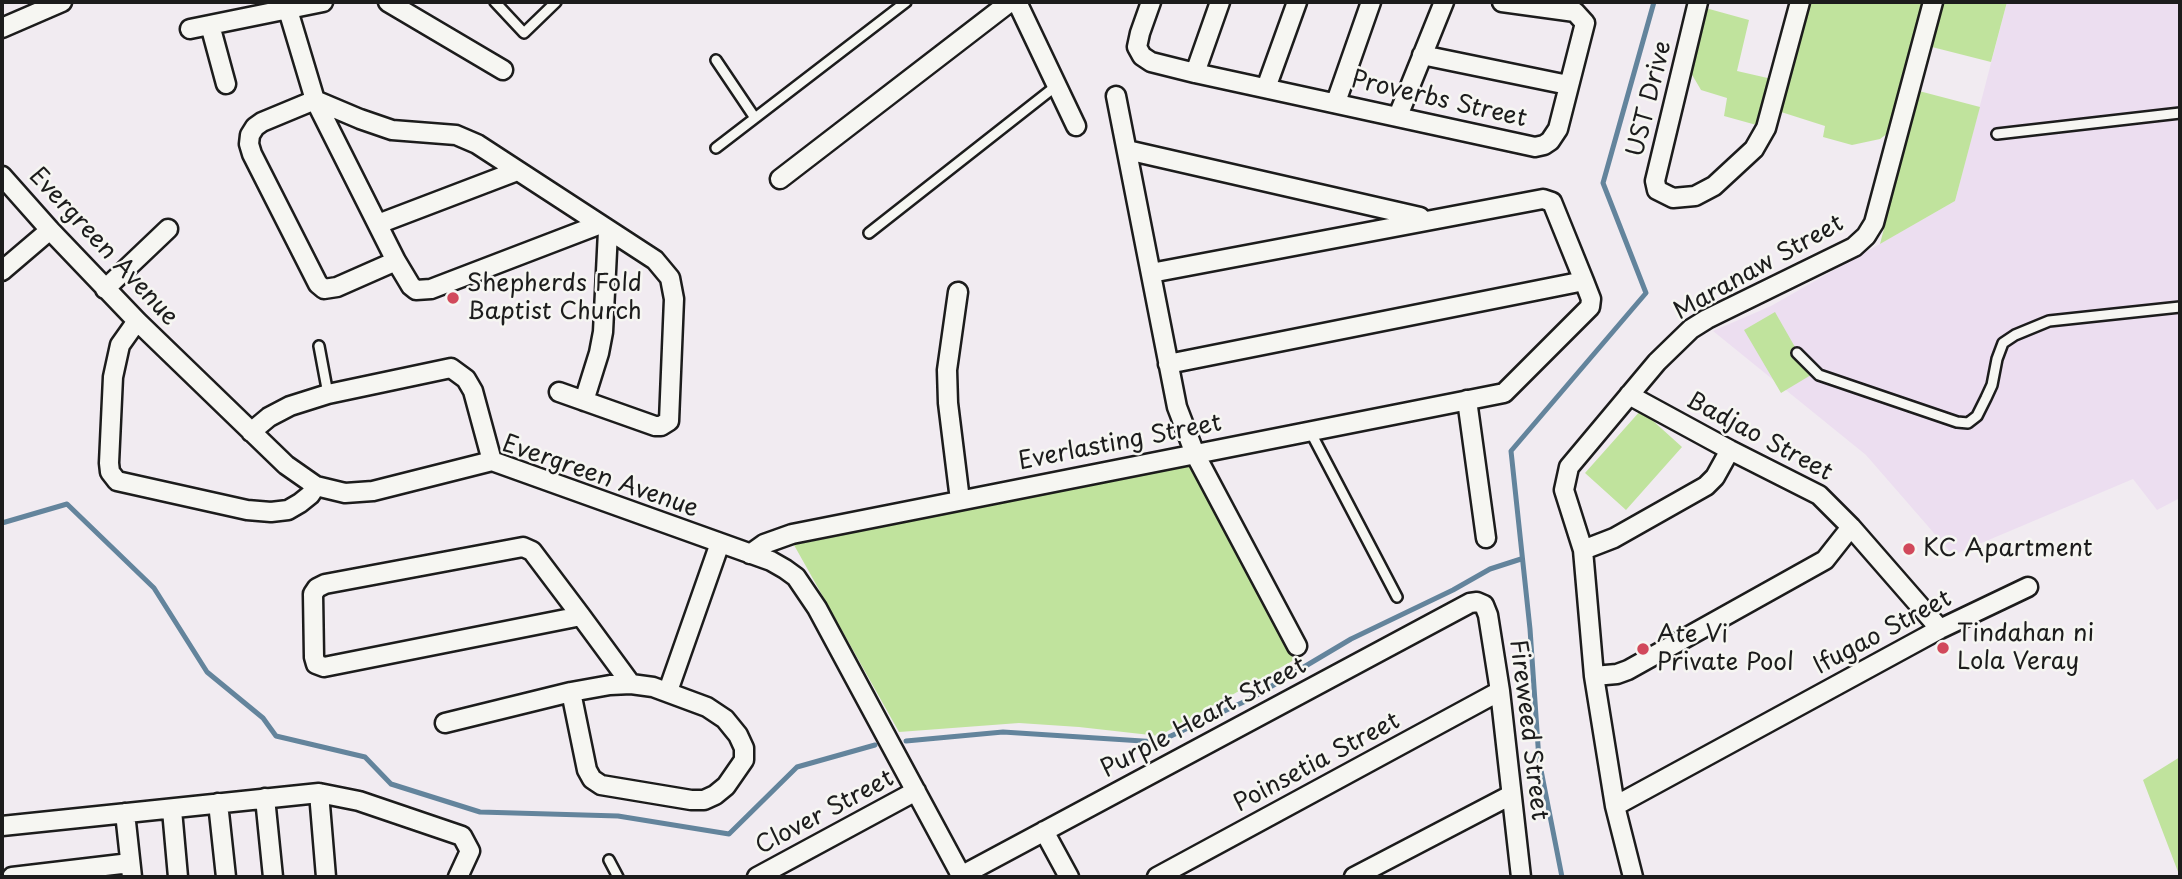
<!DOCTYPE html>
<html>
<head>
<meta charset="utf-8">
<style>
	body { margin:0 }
	#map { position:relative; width:2182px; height:879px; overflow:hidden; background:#f1ebf1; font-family:"Playpen Sans",sans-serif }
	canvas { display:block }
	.frame { position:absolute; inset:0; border:4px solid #1c1c1c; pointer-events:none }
</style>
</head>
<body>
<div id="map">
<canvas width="2182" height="879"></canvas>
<div class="frame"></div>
</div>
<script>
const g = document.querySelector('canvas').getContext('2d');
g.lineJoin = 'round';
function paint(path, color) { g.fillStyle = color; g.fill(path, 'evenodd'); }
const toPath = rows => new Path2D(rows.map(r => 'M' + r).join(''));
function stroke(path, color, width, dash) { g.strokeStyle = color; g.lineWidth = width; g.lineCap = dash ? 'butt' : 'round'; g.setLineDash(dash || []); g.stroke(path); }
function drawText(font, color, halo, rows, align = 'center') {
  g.font = font + ' "Playpen Sans",sans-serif'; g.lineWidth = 5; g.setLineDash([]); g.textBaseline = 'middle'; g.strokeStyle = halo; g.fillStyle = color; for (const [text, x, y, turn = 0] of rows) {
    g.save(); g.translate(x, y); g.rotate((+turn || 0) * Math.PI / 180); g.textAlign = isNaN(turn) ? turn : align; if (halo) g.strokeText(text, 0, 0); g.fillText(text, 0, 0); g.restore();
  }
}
paint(toPath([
	[2007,2,2180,2,2180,498,2157,510,2133,479,1953,555,1866,455,1713,331,1771,306,1955,201]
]), '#ecdef0');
paint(toPath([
	[1806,2,1926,2,1892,130,1880,139,1852,145,1823,137,1825,126,1778,111],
	[1933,2,2007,2,1991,62,1928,46],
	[1702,7,1749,20,1737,71,1772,79,1760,126,1724,116,1727,98,1701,90,1688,68],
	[1919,91,1980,107,1955,201,1880,244],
	[1775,312,1811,375,1781,393,1744,330],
	[1641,410,1682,447,1626,510,1585,473],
	[1191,464,1294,660,1159,736,1079,727,1019,723,899,732,794,545],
	[2180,757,2180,877,2143,780]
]), '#c0e39d');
stroke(toPath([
	[2,523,67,504,154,588,207,672,263,718,276,736,365,757,391,784,480,812,618,816,729,834,797,767,875,745],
	[906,741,1003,732,1158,742,1250,699,1351,639,1453,590,1490,569,1521,559],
	[1562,877,1539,760,1530,629,1511,451,1646,293,1603,183,1654,2]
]), '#63849c', 5);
const lane = toPath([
	[495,2,524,33,556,2],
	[716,60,755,118],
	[1997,134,2180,113],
	[716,148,906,2],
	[869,233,1056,86],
	[319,346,328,394],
	[1797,353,1819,375,1957,422,1968,423,1977,416,1986,398,1992,385,1997,359,2003,343,2015,335,2049,321,2180,307],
	[1310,431,1397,597],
	[609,860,618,877]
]);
const street = toPath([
	[388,2,503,70],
	[1017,2,1076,126],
	[1151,2,1140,33,1137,47,1142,56,1151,62,1195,73,1535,147,1544,145,1550,141,1558,129,1585,23,1575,12,1502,2],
	[1698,2,1655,181,1657,190,1673,198,1695,196,1714,186,1754,149,1766,128,1800,2],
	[288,10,315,100,396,261,411,286,416,290,431,289,598,225],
	[210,25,226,84],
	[2,28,62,2],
	[190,29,323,2],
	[1422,55,1568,85],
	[1195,73,1220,2],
	[1266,88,1297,2],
	[1116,96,1177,407,1195,454,1297,646],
	[1336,102,1371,2],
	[1398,116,1444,2],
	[1127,150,1420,217],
	[2,176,50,230,137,321,286,465,316,486,345,493,373,491,492,461,771,561,785,569,796,577,817,608,962,877],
	[780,179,1010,2],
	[378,224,517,171],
	[396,261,337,287,324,289,318,284,252,154,249,144,250,135,255,127,262,122,315,100,360,119,392,130,456,135,477,144,655,260,670,278,674,299,669,421,661,426,655,426,559,392],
	[2,271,50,230],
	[105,289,168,229],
	[958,292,947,370,948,403,960,500],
	[137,321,120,345,113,377,109,463,110,472,117,481,247,510,271,512,288,510,300,503,310,495,316,486],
	[1168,364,1584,281],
	[1629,395,1730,450,1819,495,1851,527,1940,629],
	[1467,400,1486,538],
	[584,401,599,353,603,332,608,231],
	[251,432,269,417,290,406,328,394,451,368,466,379,473,391,492,461],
	[1583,550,1614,538,1706,486,1715,477,1730,450],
	[750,554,764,544,792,534,1504,393,1590,307,1591,299,1584,281,1552,202,1543,199,1151,273],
	[581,616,324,667,316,664,314,657,313,594,317,588,325,584,523,547,532,551,581,616,631,684],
	[1594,676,1617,674,1628,670,1825,560,1851,527],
	[668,691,720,543],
	[445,723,571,692,610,685,631,684,653,687,707,707,725,719,738,735,744,748,744,760,726,786,715,795,704,800,691,800,601,785,592,779,587,770,571,692],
	[319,793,326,877],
	[265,798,273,877],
	[218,803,226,877],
	[1615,806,1940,629,2028,587],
	[172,810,178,877],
	[125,813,132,877],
	[2,826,319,793,359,801,462,836,470,851,458,877],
	[1044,831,1069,877],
	[12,877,130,863],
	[757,877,916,791],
	[959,877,1470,603,1477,602,1484,605,1488,615,1500,691,1521,877],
	[1157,877,1500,691],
	[1354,877,1511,795],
	[1633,877,1615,806,1594,676,1583,550,1564,490,1569,467,1657,362,1691,329,1707,319,1854,247,1866,236,1874,223,1933,2]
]);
stroke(lane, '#1c1c1c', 14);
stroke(street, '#1c1c1c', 23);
stroke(lane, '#f6f6f2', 9);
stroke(street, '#f6f6f2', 18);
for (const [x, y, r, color] of [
	[453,298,7,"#d1495b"],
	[1909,549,7,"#d1495b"],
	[1943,648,7,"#d1495b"],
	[1643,649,7,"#d1495b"]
]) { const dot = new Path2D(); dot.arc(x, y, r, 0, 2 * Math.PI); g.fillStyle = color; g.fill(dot); stroke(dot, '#f6f6f2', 2.5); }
drawText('24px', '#1c1c1c', '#f6f6f2', [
	["UST Drive",1650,99,-76],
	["Proverbs Street",1439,100,13],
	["Evergreen Avenue",103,247,47],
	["Maranaw Street",1759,268,-29],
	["Badjao Street",1759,437,28],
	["Everlasting Street",1120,443,-11],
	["Evergreen Avenue",600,477,19],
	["Ifugao Street",1883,633,-28],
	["Purple Heart Street",1204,718,-28],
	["Fireweed Street",1528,730,83],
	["Poinsetia Street",1317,763,-28],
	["Clover Street",825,813,-28]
]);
drawText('24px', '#1c1c1c', '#f6f6f2', [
	["Shepherds Fold",467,284],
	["Baptist Church",467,312],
	["KC Apartment",1923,549],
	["Tindahan ni",1957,634],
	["Lola Veray",1957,662],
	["Ate Vi",1657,635],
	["Private Pool",1657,663]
], 'left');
</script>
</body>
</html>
